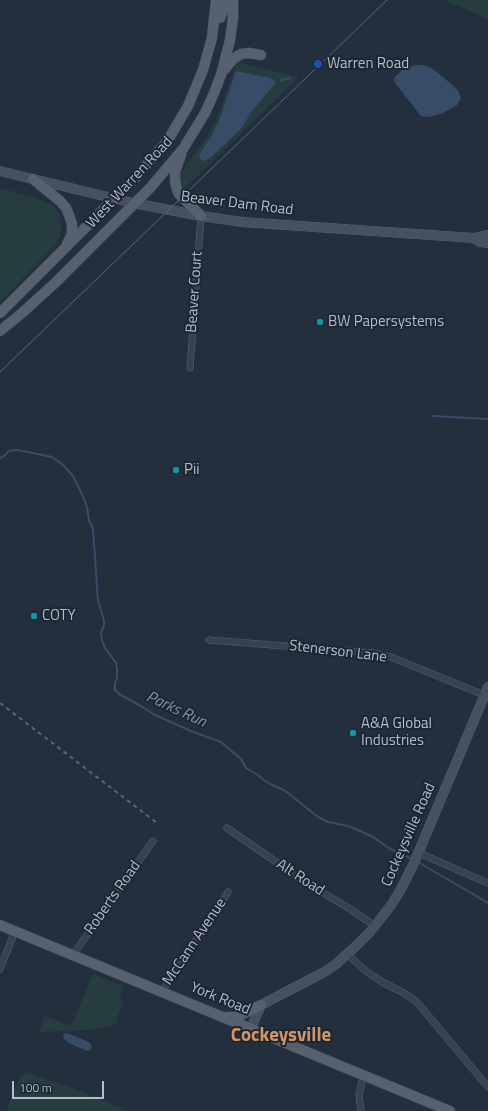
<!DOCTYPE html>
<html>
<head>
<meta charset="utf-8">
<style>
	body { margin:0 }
	#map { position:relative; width:488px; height:1111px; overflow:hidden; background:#242f3e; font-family:"Titillium Web",sans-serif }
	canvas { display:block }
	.scale { position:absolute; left:12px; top:1081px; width:92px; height:18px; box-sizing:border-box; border:2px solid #b4bcc9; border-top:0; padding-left:5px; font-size:12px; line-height:14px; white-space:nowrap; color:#b4bcc9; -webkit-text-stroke:3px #1d2633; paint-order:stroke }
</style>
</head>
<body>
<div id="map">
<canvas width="488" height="1111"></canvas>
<div class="scale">100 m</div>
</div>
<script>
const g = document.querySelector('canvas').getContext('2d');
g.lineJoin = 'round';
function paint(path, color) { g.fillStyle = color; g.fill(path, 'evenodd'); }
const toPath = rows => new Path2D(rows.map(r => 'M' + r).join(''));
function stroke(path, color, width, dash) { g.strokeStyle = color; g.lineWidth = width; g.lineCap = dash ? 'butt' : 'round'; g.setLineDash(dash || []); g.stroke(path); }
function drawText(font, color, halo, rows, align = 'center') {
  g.font = font + ' "Titillium Web",sans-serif'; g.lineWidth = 4; g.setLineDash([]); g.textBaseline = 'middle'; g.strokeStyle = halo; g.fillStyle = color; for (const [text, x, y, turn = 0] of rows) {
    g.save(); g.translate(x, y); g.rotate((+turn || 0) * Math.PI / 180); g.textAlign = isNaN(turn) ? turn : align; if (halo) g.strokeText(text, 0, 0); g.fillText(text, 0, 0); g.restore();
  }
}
paint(toPath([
	[444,0,488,0,488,19,467,10],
	[237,62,299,77,184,189,179,185,180,174,209,134,221,108],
	[0,188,34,197,54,206,60,214,61,223,61,235,56,244,0,302],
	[93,974,123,986,120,999,123,1001,115,1025,87,1030,39,1032,45,1016,71,1026],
	[27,1072,88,1094,126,1111,8,1111,8,1107,21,1075]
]), '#263c3f');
paint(toPath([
	[416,65,422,65,431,68,437,72,457,89,461,98,457,105,443,113,433,116,427,117,421,116,395,83,394,78,404,68],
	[236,71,270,78,275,80,275,84,251,112,242,128,210,158,204,161,200,159,199,155,212,135,219,121],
	[67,1033,89,1042,92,1046,91,1049,89,1051,84,1050,69,1043,63,1038,64,1034]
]), '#394c67');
stroke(toPath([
	[281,80,290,78],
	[432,416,488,419],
	[0,458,4,456,9,451,18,450,52,457,62,464,73,476,83,496,87,507,89,520,93,529,98,601,104,620,104,625,101,633,102,640,105,648,116,663,117,669,117,678,115,683,115,690,119,694,141,706,155,715,191,731,221,742,241,759,246,768,258,775,265,781,272,785,282,789,288,793,318,817,328,822,348,826,358,830,373,837,390,849,412,859],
	[418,862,488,903]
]), '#394c67', 2);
const street = toPath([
	[190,368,201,216],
	[209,640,373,653,391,657,484,695],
	[227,828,308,884,347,907,375,926],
	[419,853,488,883],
	[347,954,367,972,384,983,402,992,416,1001,488,1087],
	[73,955,153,841],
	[0,969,15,931],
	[162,991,228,892],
	[361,1111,359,1095,363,1075]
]);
const secondary = toPath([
	[0,171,133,203,201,216,242,222,474,238,488,235],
	[474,238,480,242,488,243],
	[251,1028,261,1005,326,971,336,964,355,947,370,932,392,904,401,889,414,863,488,687]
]);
const primary = toPath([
	[220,18,223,11,223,0],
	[224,70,233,59,241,54,249,53,261,55],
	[181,155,175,172,175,181,177,190,179,194,201,216],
	[33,179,60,201,66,208,69,215,72,224,72,234,67,244],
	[0,313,136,177,168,140,188,106,203,70,212,38,216,0],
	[0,331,22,313,55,283,150,188,183,149,205,113,214,93,221,75,230,40,233,18,233,0],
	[0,925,450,1111],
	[226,1017,234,1017,239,1016,261,1005]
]);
stroke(street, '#565f6c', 7);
stroke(secondary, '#565f6c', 10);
stroke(primary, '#414a57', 11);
stroke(street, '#38414e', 6);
stroke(secondary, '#465061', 9);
stroke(primary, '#56606e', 10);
stroke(toPath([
	[0,372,387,0]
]), '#5a6575', 1);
stroke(toPath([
	[0,703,157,823]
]), '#5a6575', 2, [4, 4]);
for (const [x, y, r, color] of [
	[318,64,5,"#1a4fb4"],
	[320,322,4,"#0f9aa8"],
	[176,470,4,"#0f9aa8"],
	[34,616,4,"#0f9aa8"],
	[353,733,4,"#0f9aa8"]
]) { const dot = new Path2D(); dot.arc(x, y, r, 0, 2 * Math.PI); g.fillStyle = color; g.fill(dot); stroke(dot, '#1d2633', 1.5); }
drawText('15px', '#b4bcc9', '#1d2633', [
	["Warren Road",327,64],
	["BW Papersystems",328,322],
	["Pii",184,470],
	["COTY",42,616],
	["A&A Global",361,724],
	["Industries",361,741]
], 'left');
drawText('15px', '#b4bcc9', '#1d2633', [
	["West Warren Road",130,183,-47],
	["Beaver Dam Road",237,204,7],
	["Beaver Court",195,292,-86],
	["Stenerson Lane",338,652,7],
	["Cockeysville Road",409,835,-66],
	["Alt Road",300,878,33],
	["Roberts Road",113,898,-55],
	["McCann Avenue",195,942,-56],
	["York Road",220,999,22]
]);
drawText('italic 16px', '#7c92b1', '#1d2633', [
	["Parks Run",176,710,25]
]);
drawText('bold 19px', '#d59563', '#1d2633', [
	["Cockeysville",281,1036]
]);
</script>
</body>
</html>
